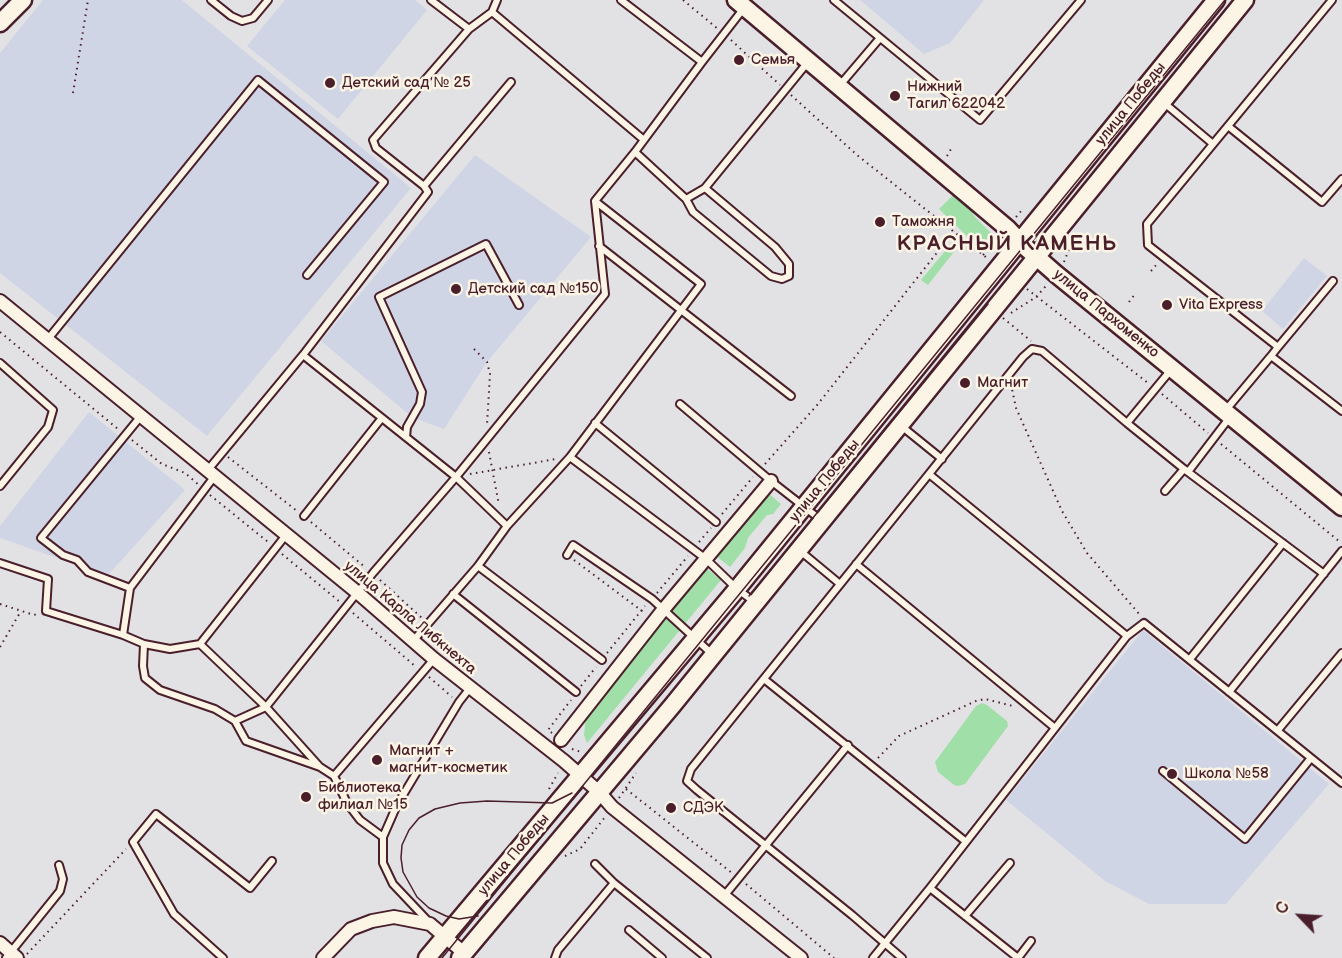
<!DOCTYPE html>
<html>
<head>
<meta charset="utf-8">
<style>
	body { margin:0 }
	#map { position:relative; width:1342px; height:958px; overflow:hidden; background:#e2e2e5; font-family:"Balsamiq Sans",sans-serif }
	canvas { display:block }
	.north { position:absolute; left:1270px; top:886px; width:60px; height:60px; -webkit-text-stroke:4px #fcf5e5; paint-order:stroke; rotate:295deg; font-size:16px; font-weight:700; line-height:24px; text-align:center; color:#4a1f2b }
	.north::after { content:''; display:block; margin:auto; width:21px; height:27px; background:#4a1f2b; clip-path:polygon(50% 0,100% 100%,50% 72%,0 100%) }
</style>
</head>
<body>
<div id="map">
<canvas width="1342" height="958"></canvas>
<div class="north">С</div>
</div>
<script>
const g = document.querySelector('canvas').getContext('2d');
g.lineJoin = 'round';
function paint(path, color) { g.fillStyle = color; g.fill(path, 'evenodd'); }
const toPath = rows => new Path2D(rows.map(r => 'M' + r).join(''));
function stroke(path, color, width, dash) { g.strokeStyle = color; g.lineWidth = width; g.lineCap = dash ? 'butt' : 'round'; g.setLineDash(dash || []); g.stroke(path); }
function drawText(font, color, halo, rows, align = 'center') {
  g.font = font + ' "Balsamiq Sans",sans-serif'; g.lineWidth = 5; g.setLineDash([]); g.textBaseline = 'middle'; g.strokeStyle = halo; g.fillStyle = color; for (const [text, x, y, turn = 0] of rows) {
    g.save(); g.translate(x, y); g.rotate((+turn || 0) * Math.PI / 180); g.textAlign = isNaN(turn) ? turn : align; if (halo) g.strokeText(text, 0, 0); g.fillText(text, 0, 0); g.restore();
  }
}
paint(toPath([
	[43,0,182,0,411,188,207,436,0,273,0,53],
	[285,0,415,0,427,10,338,119,247,46],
	[860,0,984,0,950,43,924,54],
	[475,155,591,237,487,362,444,429,412,417,321,341],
	[1304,258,1327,276,1283,329,1262,311],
	[89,412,185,490,109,574,83,567,0,538,0,526],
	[1143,630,1329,784,1226,904,1149,904,1105,881,1006,800]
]), '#d0d5e5');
paint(toPath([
	[961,195,975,217,992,234,984,242,972,234,968,237,939,209,952,196],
	[956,238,960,244,928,285,921,280],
	[768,493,781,504,773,514,767,515,748,538,745,548,730,567,716,556],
	[706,568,721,580,587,743,584,735,586,716],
	[982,703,987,705,1007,721,1008,726,965,784,958,786,954,785,938,772,935,762,976,706]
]), '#a0dfa8');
const lane = toPath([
	[211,0,231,16,242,21,253,18,268,0],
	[431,0,469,29],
	[621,0,702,62],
	[834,0,980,120,1081,0],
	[1332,0,1147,224,1148,245,1278,347,1271,356,1342,411],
	[492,12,644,140],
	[840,85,880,38],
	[1163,102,1213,144],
	[1228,126,1322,202,1342,179],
	[635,152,686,199,705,188,808,62],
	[424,186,511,82],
	[686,199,693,212,771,276,782,279,789,276,789,264,775,247,705,188],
	[599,246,791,396],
	[48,339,258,80,384,182,307,275],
	[1278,347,1333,281],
	[303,355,456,477,507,526],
	[0,363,53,410,48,427,0,486],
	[680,404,771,481,821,520],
	[1225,411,1271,356],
	[595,423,716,522],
	[1127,423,1170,371],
	[900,425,942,459],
	[406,437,407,427,420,404,422,392,379,297,486,244,519,305],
	[570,457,706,559,737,589,756,603],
	[1184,469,1324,574],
	[207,471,303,355,428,192,424,186,376,148,373,140,469,29,492,12,497,0],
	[1188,472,1230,417],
	[929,474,1127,636],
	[304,516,381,419],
	[799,550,840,584],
	[567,555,573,545,652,599,712,654],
	[0,563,48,579,46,611,123,635,144,644,143,666,145,678,160,690,215,709,235,721,246,741,320,767,334,776,347,803,360,820,383,837],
	[856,564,1055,728],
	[478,566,602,660],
	[130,588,88,572,77,560,63,555,41,538,141,416],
	[453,594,576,692],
	[123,635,130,588,214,477],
	[413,641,478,566,507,526,570,457,701,284,595,201],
	[144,644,170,649,200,644,286,535],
	[200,644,266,707,319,766],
	[1190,659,1283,543],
	[764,679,965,841],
	[1229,692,1342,551],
	[235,721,266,707,373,573,456,477,605,294,595,201,635,152,702,62,744,8],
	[1278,730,1342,653],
	[1163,771,1245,839,1311,758],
	[334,776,434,659],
	[595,864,614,883,707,958],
	[930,888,1018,958,1031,941],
	[724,896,848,745],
	[965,916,1010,863],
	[428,921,393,884,383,863,383,837,397,805,459,702,470,688],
	[629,930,662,958],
	[6,958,60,891,63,879,59,865],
	[223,958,174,914,133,842,156,814,250,888,272,861],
	[555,958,558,950,614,883],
	[873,958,930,888,1127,636,1144,623,1342,783],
	[902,958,852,915,697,790,687,781,691,769,929,474,1023,357,1032,349,1042,351,1127,423,1184,469,1165,491]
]);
const street = toPath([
	[0,301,358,593,434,659,564,761,599,792,612,807,801,958],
	[561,740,663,610,771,481],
	[0,943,17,958],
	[323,958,351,929,372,921,394,917,430,924,464,953]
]);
const secondary = toPath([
	[736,0,1007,228,1024,246,1056,274,1342,507],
	[0,23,23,0],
	[427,958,737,589,1216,0],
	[460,958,672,706,1245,0]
]);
stroke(lane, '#4a1f2b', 10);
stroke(street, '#4a1f2b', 16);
stroke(secondary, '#4a1f2b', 21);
stroke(toPath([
	[683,0,718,29],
	[731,40,780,85],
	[73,93,88,0],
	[791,95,857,155,987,258],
	[947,156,951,149],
	[1016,217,1022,210],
	[983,255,997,240],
	[1064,262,1075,234],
	[1151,271,1157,264],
	[1027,289,1148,383],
	[1129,302,1135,294],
	[1011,313,1036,297,1046,286],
	[1003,318,1031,341],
	[0,332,118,429],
	[474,349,487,362,490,374,487,425],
	[1011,384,1016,408,1062,511,1087,553,1140,615],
	[1162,394,1208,433],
	[132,440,162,464,185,473,199,485],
	[1221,444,1340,542],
	[489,452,499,505],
	[228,457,297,511],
	[765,464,818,404,954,231],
	[470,474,556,459],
	[210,495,268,542],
	[722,514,753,477],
	[311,522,366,568],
	[699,542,711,528],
	[282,554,340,602],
	[574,560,646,614],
	[380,580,422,618],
	[657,593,688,556],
	[0,604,34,615,37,614],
	[353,613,415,666],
	[0,647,21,611],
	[607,653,645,606],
	[429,677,452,697],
	[581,686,596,667],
	[552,733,548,730,571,700],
	[572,749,581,752],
	[878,758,899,736,976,701,985,699,1013,706],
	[549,789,558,773],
	[626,789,732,873],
	[619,798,636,773],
	[565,856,580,849,605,817],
	[746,884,834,958],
	[27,954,126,849]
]), '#4a1f2b', 2, [1.5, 4.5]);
stroke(lane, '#fcf5e5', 6);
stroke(street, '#fcf5e5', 12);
stroke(secondary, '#fcf5e5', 16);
stroke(toPath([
	[749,596,988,304],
	[478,916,459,919,446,916,429,908,417,897,403,872,401,858,402,845,409,830,419,818,435,809,460,803,487,801,552,803,572,793],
	[442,958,1225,0]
]), '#4a1f2b', 1.5);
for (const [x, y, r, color] of [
	[739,60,6,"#4a1f2b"],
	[330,83,6,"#4a1f2b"],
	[895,96,6,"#4a1f2b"],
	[880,222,6,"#4a1f2b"],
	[456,289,6,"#4a1f2b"],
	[1167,305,6,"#4a1f2b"],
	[965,383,6,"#4a1f2b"],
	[377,760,6,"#4a1f2b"],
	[1172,774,6,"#4a1f2b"],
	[306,797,6,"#4a1f2b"],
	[671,808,6,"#4a1f2b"]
]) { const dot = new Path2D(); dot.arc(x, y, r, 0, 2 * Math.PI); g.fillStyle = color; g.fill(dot); stroke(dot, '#fcf5e5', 2); }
drawText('15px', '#4a1f2b', '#fcf5e5', [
	["Семья",751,60],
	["Детский сад № 25",342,83],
	["Нижний",907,87],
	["Тагил 622042",907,104],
	["Таможня",892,222],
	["Детский сад №150",468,289],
	["Vita Express",1179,305],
	["Магнит",977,383],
	["Магнит +",389,751],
	["магнит-косметик",389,768],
	["Школа №58",1184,774],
	["Библиотека",318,788],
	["филиал №15",318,805],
	["СДЭК",683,808]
], 'left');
drawText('15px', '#4a1f2b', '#fcf5e5', [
	["улица Победы",1131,104,-51],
	["улица Пархоменко",1106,314,39],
	["улица Победы",825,481,-51],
	["улица Карла Либкнехта",410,618,40],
	["улица Победы",514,855,-50]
]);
g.letterSpacing = '1.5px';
drawText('bold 21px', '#4a1f2b', '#fcf5e5', [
	["КРАСНЫЙ КАМЕНЬ",1007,245]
]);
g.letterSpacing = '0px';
</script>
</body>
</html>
